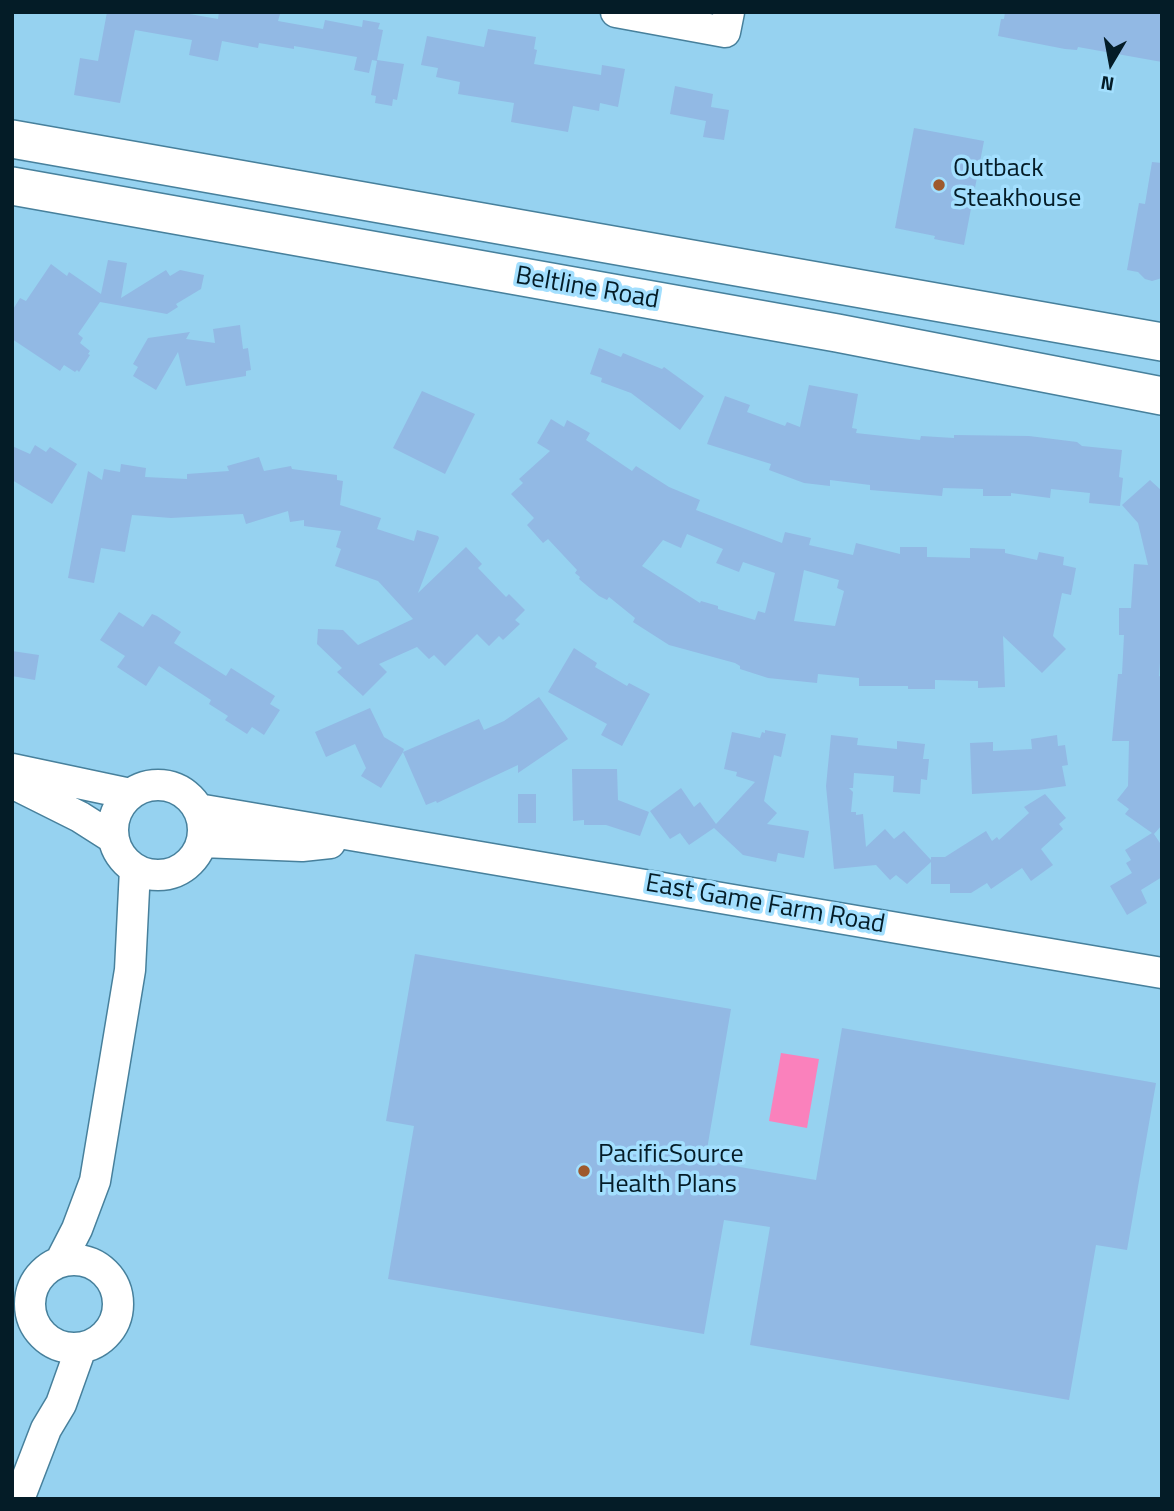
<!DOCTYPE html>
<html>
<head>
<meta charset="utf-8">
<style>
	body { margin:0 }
	#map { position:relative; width:1174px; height:1511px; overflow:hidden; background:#96d2f0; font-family:"Titillium Web",sans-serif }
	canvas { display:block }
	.frame { position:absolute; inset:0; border:14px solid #041c27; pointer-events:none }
	.north { position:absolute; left:1076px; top:28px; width:70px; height:70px; -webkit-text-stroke:5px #a3dffe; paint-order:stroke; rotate:190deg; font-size:19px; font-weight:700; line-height:28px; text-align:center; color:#041c27 }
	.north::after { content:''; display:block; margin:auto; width:24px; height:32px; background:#041c27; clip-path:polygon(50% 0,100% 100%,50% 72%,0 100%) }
</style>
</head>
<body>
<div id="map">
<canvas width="1174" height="1511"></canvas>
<div class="frame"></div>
<div class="north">N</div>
</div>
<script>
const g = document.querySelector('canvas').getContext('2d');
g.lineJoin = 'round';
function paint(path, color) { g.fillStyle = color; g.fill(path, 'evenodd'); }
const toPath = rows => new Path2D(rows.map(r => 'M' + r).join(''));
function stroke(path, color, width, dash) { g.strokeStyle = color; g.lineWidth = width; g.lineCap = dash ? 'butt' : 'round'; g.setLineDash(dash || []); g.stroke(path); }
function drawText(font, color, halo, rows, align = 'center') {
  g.font = font + ' "Titillium Web",sans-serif'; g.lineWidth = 7; g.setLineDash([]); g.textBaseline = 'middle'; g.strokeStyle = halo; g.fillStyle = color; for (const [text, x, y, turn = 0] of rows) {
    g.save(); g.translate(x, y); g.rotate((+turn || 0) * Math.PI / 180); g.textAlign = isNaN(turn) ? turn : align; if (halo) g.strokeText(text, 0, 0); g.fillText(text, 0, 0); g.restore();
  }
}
paint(toPath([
	[781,1053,819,1059,807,1128,769,1121]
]), '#fa81bc');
paint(toPath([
	[107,12,178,12,218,19,219,12,271,12,280,14,278,21,323,29,325,20,362,27,363,20,380,23,378,29,383,30,377,60,404,64,397,100,393,99,392,106,375,103,376,96,371,95,377,61,372,60,369,73,354,70,357,57,294,46,294,49,259,43,258,48,222,41,218,61,189,55,192,40,135,30,120,103,74,95,80,58,98,61],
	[1005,12,1162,12,1162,62,1078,47,1077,50,1065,49,998,36,1001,19,1004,19],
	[488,29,536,37,534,49,537,50,534,64,601,75,602,65,625,69,618,107,600,103,599,111,573,106,568,132,511,122,514,103,458,94,460,82,436,77,438,68,421,65,427,36,484,47],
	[675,86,713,94,711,107,729,110,724,140,703,137,706,121,670,114],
	[914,128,984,141,964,245,934,239,935,236,895,228],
	[1152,162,1162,163,1162,278,1152,281,1145,279,1138,272,1127,270,1139,203,1145,204],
	[108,260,127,263,121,298,166,270,170,276,180,270,204,275,201,289,176,304,178,307,167,314,100,302,78,334,83,338,80,343,90,351,88,354,90,355,79,372,77,370,75,372,64,365,60,371,12,339,12,311,20,298,26,301,51,264,67,276,69,272,101,294],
	[240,325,243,349,248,348,251,370,246,371,246,376,186,386,178,352,156,390,133,376,138,367,133,364,148,338,190,332,186,339,215,343,213,329],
	[599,348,621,357,623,353,662,369,664,367,704,396,680,430,631,393,601,382,602,378,590,374],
	[809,385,858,394,852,428,857,429,856,433,920,440,921,436,954,438,954,435,1029,436,1077,442,1082,446,1122,450,1119,477,1123,478,1120,506,1089,503,1090,493,1051,489,1050,498,1011,493,1011,496,983,496,983,489,943,488,942,496,870,490,870,485,830,480,830,486,804,483,769,470,771,464,707,444,725,396,750,405,747,412,785,426,787,422,800,427],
	[422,391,475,414,445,474,393,448],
	[551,419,564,427,567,420,590,433,586,440,632,471,636,466,669,487,700,500,696,510,782,543,785,532,811,538,809,545,853,555,856,543,900,554,900,547,927,547,927,557,970,558,970,548,1005,549,1005,553,1037,560,1039,552,1064,557,1063,565,1076,568,1071,595,1062,593,1053,636,1066,649,1042,673,1003,636,1005,687,978,688,978,681,935,680,935,689,908,689,908,686,859,686,859,678,818,674,817,683,768,678,740,669,740,666,735,663,669,645,633,622,635,618,609,597,607,600,599,596,579,579,580,577,575,573,577,570,548,539,543,543,527,525,534,518,511,494,523,483,519,479,550,451,537,443],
	[687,534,723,549,716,563,739,572,743,562,775,573,765,613,758,611,755,620,718,609,718,606,701,601,700,603,642,566,663,540,681,548],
	[804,570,839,580,837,588,844,591,835,626,794,621],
	[35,445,46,452,50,447,77,464,52,504,12,480,12,446,30,454],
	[259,457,264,471,291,466,292,469,337,475,337,480,343,481,340,505,381,518,377,529,414,541,417,530,438,536,439,538,418,593,466,547,482,564,478,568,506,597,509,594,525,610,515,620,520,624,503,640,499,636,489,646,477,634,445,666,434,655,429,659,417,647,379,664,387,672,363,696,337,672,342,668,317,644,318,629,343,630,358,645,413,619,378,581,335,566,341,549,336,547,341,531,304,526,304,520,290,522,288,511,246,524,243,514,171,518,132,515,125,552,101,548,94,583,68,578,88,471,102,480,104,469,120,472,121,464,146,468,145,477,187,479,187,474,229,471,227,466],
	[1150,480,1162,491,1162,635,1159,676,1162,677,1162,825,1154,834,1162,846,1162,877,1141,890,1147,903,1127,915,1110,886,1132,873,1126,863,1131,860,1125,850,1152,833,1125,814,1129,809,1117,800,1128,786,1129,741,1112,741,1118,674,1122,674,1124,635,1119,635,1119,608,1131,608,1134,564,1148,565,1138,523,1122,505],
	[119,612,143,627,152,614,157,616,181,632,174,643,226,676,231,668,275,696,270,704,280,710,264,735,252,727,247,734,225,720,228,716,209,704,211,700,159,666,146,686,117,667,125,656,100,640],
	[574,648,597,663,595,667,627,686,629,683,650,694,622,746,601,735,607,724,548,692],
	[12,651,39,655,35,680,12,676],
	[539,697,568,739,518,773,518,765,437,803,436,801,426,805,403,752,381,788,361,776,366,768,355,744,326,757,315,732,370,708,384,737,404,749,403,752,479,719,484,730,504,721],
	[765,730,786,734,781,757,774,755,764,801,777,813,767,824,809,831,804,858,778,853,776,862,743,855,714,828,689,845,680,833,670,839,650,811,681,788,694,807,700,802,716,824,755,782,736,776,737,772,724,769,732,732,760,738,762,732,765,733],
	[831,735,858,738,857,745,897,749,897,741,925,744,923,759,929,759,927,780,921,779,920,794,893,792,894,776,854,773,853,788,849,788,853,792,851,812,856,812,856,815,863,814,866,847,885,829,894,839,904,831,931,860,931,857,945,857,986,831,992,841,997,837,999,840,1029,813,1024,807,1045,794,1066,818,1059,824,1063,829,1041,849,1053,865,1031,881,1022,868,991,889,987,883,971,893,950,893,950,884,931,884,931,862,907,884,896,875,890,880,876,865,834,869,826,786],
	[1057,735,1058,746,1065,745,1068,765,1062,766,1066,786,1038,790,972,794,970,743,993,742,993,751,1032,749,1031,739],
	[572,769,617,769,618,800,649,812,640,836,606,825,584,825,584,820,573,821],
	[518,794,536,794,536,823,518,823],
	[415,954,731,1009,705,1161,816,1180,842,1028,1156,1083,1127,1250,1096,1245,1069,1400,750,1345,770,1227,724,1220,704,1334,388,1279,414,1126,386,1121]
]), '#92b9e4');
const minor = toPath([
	[616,12,725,32,729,12],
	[12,769,130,794],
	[12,783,80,817,113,838],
	'113 830a45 45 0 1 1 90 0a45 45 0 1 1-90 0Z',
	[198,809,1162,973],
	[202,842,302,846,330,843],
	'30 1304a44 44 0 1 1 88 0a44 44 0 1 1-88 0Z',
	[60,1262,77,1229,95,1181,130,970,135,869],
	[19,1499,46,1429,61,1404,81,1348]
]);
const major = toPath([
	[12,139,1162,342],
	[12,186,837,333,1162,396]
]);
stroke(minor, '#47809c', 33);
stroke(major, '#47809c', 40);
stroke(minor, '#fff', 30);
stroke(major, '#fff', 37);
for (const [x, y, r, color] of [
	[939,185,7,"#9e592d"],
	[584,1171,7,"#9e592d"]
]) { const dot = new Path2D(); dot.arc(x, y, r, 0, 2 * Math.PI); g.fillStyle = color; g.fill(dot); stroke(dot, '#a3dffe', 2.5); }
drawText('26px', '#041c27', '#a3dffe', [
	["Outback",953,170],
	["Steakhouse",953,200],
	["PacificSource",598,1156],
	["Health Plans",598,1186]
], 'left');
drawText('26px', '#041c27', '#a3dffe', [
	["Beltline Road",587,289,10],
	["East Game Farm Road",765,905,10]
]);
</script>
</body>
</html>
